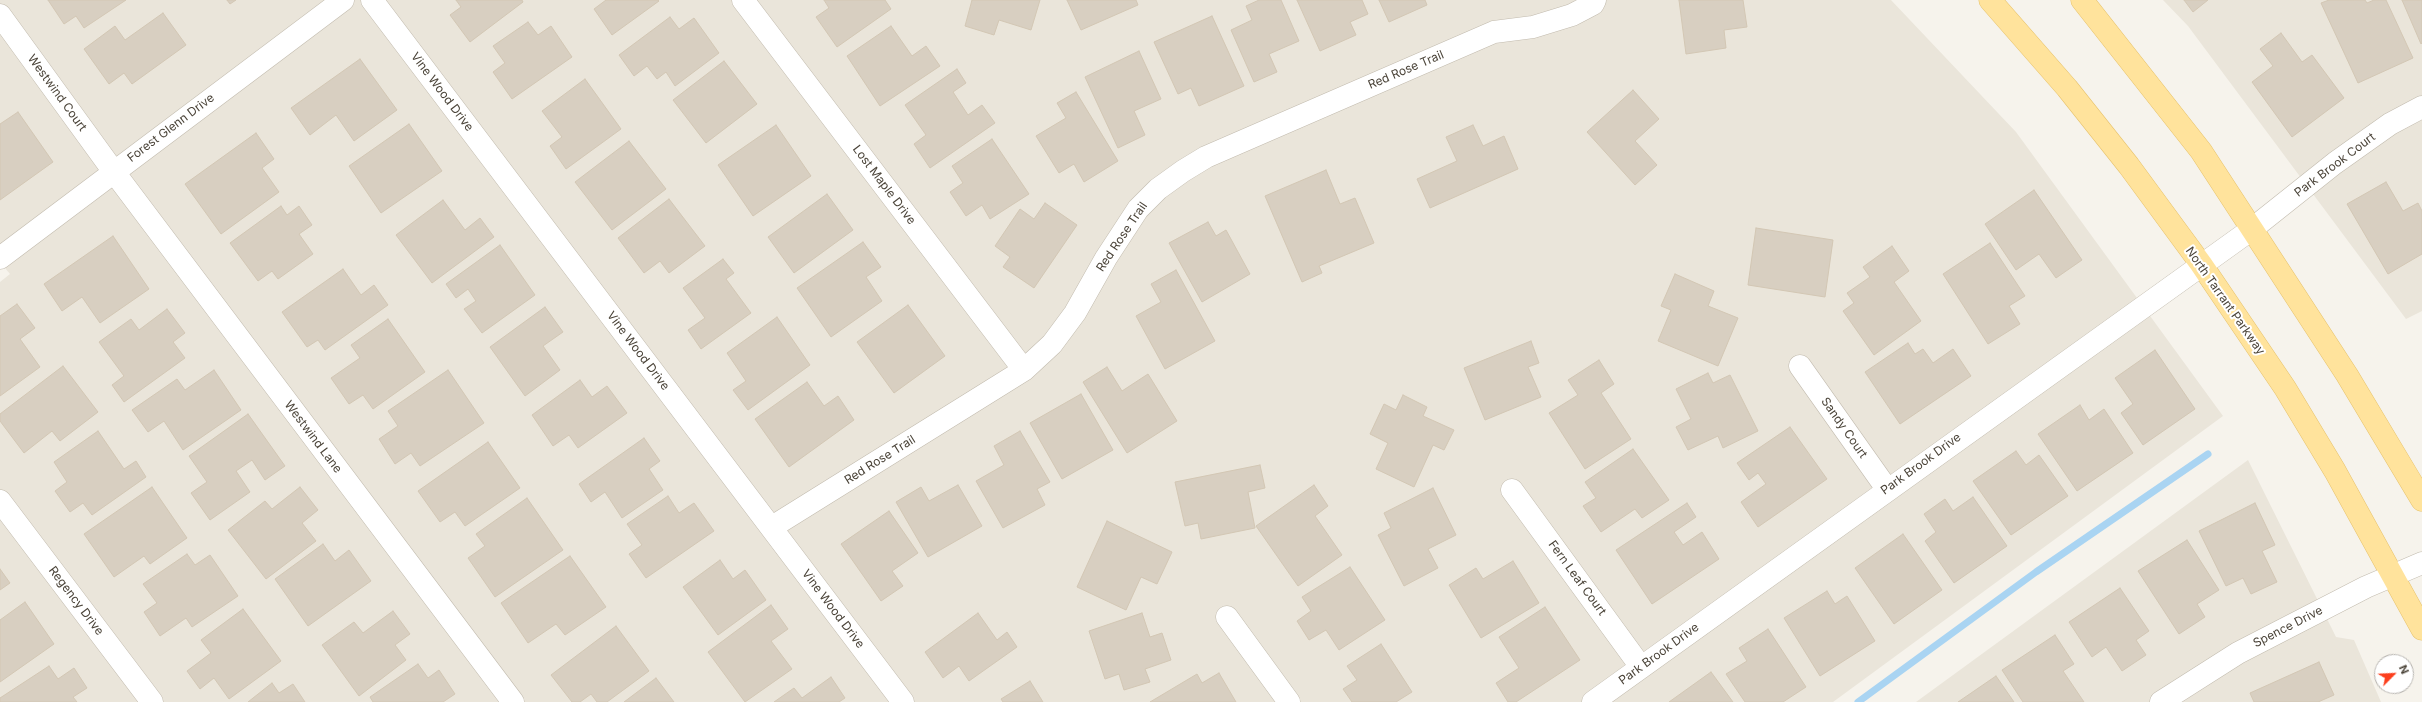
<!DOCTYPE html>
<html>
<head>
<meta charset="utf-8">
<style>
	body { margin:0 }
	#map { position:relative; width:2422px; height:702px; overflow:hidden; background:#f6f3ec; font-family:Inter,sans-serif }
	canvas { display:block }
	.north { position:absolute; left:2374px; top:654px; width:40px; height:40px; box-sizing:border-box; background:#fff; border:1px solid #b7b4b0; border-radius:50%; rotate:66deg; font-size:11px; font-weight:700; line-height:16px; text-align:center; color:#4b4439 }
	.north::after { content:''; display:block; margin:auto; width:14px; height:18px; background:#fc3f1d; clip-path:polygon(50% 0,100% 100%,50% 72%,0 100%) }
</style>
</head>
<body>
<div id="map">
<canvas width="2422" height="702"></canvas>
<div class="north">N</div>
</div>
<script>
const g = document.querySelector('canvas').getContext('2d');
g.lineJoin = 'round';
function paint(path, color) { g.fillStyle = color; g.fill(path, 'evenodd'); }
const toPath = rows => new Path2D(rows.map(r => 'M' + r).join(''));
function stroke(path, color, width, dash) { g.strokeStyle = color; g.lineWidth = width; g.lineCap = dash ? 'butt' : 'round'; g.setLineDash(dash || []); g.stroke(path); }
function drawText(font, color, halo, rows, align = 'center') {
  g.font = font + ' Inter,sans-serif'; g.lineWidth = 4; g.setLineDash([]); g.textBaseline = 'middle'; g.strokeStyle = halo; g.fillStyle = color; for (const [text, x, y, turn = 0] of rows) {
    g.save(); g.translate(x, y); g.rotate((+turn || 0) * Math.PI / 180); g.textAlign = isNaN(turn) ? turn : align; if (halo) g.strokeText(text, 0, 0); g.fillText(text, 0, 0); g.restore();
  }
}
paint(toPath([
	[0,0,1891,0,2016,132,2223,416,1833,702,0,702,0,282,10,274,0,262],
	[2163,0,2422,0,2422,311,2406,319,2188,26],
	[2248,460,2336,637,2354,640,2381,702,1916,702]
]), '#eae5da');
stroke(toPath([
	[1858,702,2036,572,2208,454]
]), '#a9d4f2', 7);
const building = toPath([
	[48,0,126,0,84,28,76,16,64,24,48,0],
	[227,0,236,0,230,4,227,0],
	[456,0,522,0,523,2,470,42,450,15,461,7,456,0],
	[606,0,658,0,659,1,612,35,594,9,606,0],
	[824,0,885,0,891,9,837,47,816,17,829,8,824,0],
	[972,0,1040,0,1031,30,999,20,994,35,965,26,972,0],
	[1067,0,1136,0,1138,5,1081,30,1067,0],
	[1259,0,1281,0,1299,41,1269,54,1277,72,1254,82,1231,30,1252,20,1246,6,1259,0],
	[1297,0,1362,0,1368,14,1350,22,1356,35,1320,51,1297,0],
	[1379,0,1425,0,1427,5,1389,22,1379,0],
	[1679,0,1743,0,1747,27,1724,30,1726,48,1686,54,1679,0],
	[2184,0,2208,0,2193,12,2184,0],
	[2329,0,2365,0,2367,3,2374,0,2386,0,2413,58,2358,83,2321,3,2329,0],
	[2402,0,2422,0,2422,43,2421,44,2402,0],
	[163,13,186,45,132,84,124,73,109,84,84,49,115,26,125,40,163,13],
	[1212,16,1244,86,1199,106,1191,88,1178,94,1154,42,1212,16],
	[670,17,679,29,694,18,719,53,675,86,666,72,657,79,647,66,634,76,619,55,670,17],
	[528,22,538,35,551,26,572,57,512,99,493,72,505,63,493,46,528,22],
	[891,26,912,56,926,46,940,66,880,106,847,56,891,26],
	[2281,33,2302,62,2312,55,2344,98,2292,137,2252,82,2273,66,2260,49,2281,33],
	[1139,51,1161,99,1134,111,1145,135,1118,148,1085,77,1139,51],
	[360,59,397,110,354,141,336,115,310,135,291,108,360,59],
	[724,61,757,104,706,143,673,100,724,61],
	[957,69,966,83,953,92,968,115,982,105,995,123,930,168,914,144,926,135,905,105,957,69],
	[585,79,621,129,566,169,550,146,562,137,542,111,585,79],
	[1633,90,1659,119,1635,141,1657,165,1635,185,1587,132,1633,90],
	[1076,92,1118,161,1084,182,1074,164,1059,173,1036,136,1066,118,1057,103,1076,92],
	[18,112,53,162,0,200,0,124,18,112],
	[409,124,442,171,381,213,349,166,409,124],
	[776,125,811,176,753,216,718,165,776,125],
	[1473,125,1483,146,1504,136,1518,169,1430,208,1417,179,1457,161,1446,137,1473,125],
	[256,133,274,159,262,168,279,192,221,234,185,184,256,133],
	[992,139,1029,194,990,219,982,205,966,216,950,192,963,183,952,166,992,139],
	[629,141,666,189,612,230,575,182,629,141],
	[1326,170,1340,204,1355,198,1374,243,1319,266,1322,273,1302,282,1265,196,1326,170],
	[2386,182,2403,211,2418,203,2422,211,2422,254,2388,274,2347,204,2386,182],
	[2034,190,2082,260,2056,278,2039,254,2016,270,1985,224,2034,190],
	[827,194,853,230,794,273,768,237,827,194],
	[669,199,705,246,669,273,660,261,644,273,618,238,669,199],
	[443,200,465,230,480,218,494,237,432,283,396,235,443,200],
	[1045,203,1077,225,1034,288,1003,267,1010,257,995,246,1020,209,1034,219,1045,203],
	[281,206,287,215,299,206,312,225,299,234,313,254,278,279,272,271,258,281,230,243,281,206],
	[1208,222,1216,236,1226,230,1250,274,1202,302,1169,243,1208,222],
	[1756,228,1833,240,1825,297,1748,285,1756,228],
	[113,236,149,289,100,323,82,297,62,311,44,284,113,236],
	[863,242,881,267,866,277,882,301,831,337,797,288,863,242],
	[1990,243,2025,296,2009,306,2020,324,1988,344,1943,274,1990,243],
	[500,245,535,295,482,333,464,309,476,301,468,289,456,298,446,284,500,245],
	[1892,246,1909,271,1894,282,1921,321,1874,355,1843,311,1854,303,1847,293,1870,277,1863,267,1892,246],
	[723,259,734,273,726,279,751,313,701,349,688,330,705,318,683,288,723,259],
	[343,269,361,295,374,285,388,305,325,350,318,340,307,347,282,312,343,269],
	[1176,270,1215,341,1165,369,1136,316,1161,302,1151,284,1176,270],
	[1675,274,1714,291,1708,306,1738,318,1718,366,1658,341,1671,310,1661,306,1675,274],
	[17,304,35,328,20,339,40,367,0,396,0,316,17,304],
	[908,305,945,356,894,393,857,342,908,305],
	[545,307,563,332,543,346,560,370,525,396,490,347,545,307],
	[167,309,185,333,173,342,185,358,124,402,112,385,124,376,99,342,131,319,139,330,167,309],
	[777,317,810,365,748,410,733,390,746,381,727,353,777,317],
	[388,319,425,372,373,409,363,395,349,404,331,378,360,358,351,345,388,319],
	[1531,341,1539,363,1528,367,1541,397,1485,420,1464,368,1531,341],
	[1908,343,1915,354,1923,349,1933,363,1953,349,1971,376,1900,424,1865,372,1908,343],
	[2155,350,2195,409,2143,445,2121,413,2133,404,2115,378,2155,350],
	[1599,360,1614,384,1601,393,1631,439,1585,469,1549,413,1578,395,1568,380,1599,360],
	[63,366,98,412,60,441,52,431,24,453,0,421,0,414,63,366],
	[1107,367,1122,391,1148,374,1177,421,1127,453,1083,382,1107,367],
	[214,370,241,410,183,450,164,421,148,432,132,410,177,379,185,390,214,370],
	[448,370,484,423,420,466,411,453,395,464,379,439,398,426,388,411,448,370],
	[1708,373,1713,383,1730,375,1758,431,1723,448,1718,436,1688,450,1676,427,1691,419,1676,389,1708,373],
	[580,380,592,397,607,386,627,413,578,448,569,435,553,446,532,415,580,380],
	[807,382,824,406,838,396,854,420,789,467,755,419,807,382],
	[1081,394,1113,450,1062,479,1030,423,1081,394],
	[1403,395,1427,407,1423,416,1454,430,1444,450,1433,445,1414,487,1376,469,1388,443,1370,434,1384,404,1396,410,1403,395],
	[2080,405,2089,420,2104,409,2133,453,2077,491,2038,434,2080,405],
	[248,414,285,466,265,480,252,460,236,471,250,492,210,520,191,493,207,482,189,456,248,414],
	[1790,427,1827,479,1758,527,1741,502,1766,484,1758,473,1749,480,1737,463,1790,427],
	[98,431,124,469,136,461,146,477,92,515,83,503,70,512,55,491,67,482,54,462,98,431],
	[1020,431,1050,482,1037,489,1045,505,1003,528,976,481,1004,465,994,446,1020,431],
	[644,438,660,461,649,469,663,490,622,518,605,492,591,502,579,484,644,438],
	[488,442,520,488,465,526,455,512,440,522,418,491,488,442],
	[1633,449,1669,500,1642,518,1635,509,1601,532,1583,506,1596,498,1585,482,1633,449],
	[2016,451,2026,465,2039,455,2068,496,2011,535,1973,481,2016,451],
	[1260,465,1265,488,1248,492,1255,528,1201,539,1198,523,1185,526,1175,482,1260,465],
	[958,485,982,526,928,557,896,502,921,487,929,501,958,485],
	[1314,485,1328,506,1315,516,1342,555,1298,586,1256,526,1314,485],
	[152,487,187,538,150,564,144,556,114,577,84,534,152,487],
	[300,487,318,510,302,523,316,541,266,579,228,530,265,501,272,509,300,487],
	[1433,488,1456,535,1428,549,1438,568,1404,586,1378,535,1391,528,1384,513,1433,488],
	[668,496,679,513,694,503,714,531,646,578,629,554,642,545,627,524,668,496],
	[1973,497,2007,546,1954,583,1925,541,1936,532,1924,514,1945,499,1953,511,1973,497],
	[527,498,563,550,495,597,468,558,485,546,476,534,527,498],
	[1687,503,1696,517,1674,532,1683,545,1702,532,1719,559,1652,604,1616,550,1687,503],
	[2255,503,2275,545,2262,551,2277,582,2251,594,2243,578,2226,586,2199,531,2255,503],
	[889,511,918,553,892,571,903,586,881,601,841,544,889,511],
	[1107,521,1172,552,1157,584,1141,577,1126,610,1077,587,1107,521],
	[1903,534,1942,590,1894,624,1855,568,1903,534],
	[2187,540,2219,590,2197,604,2205,617,2179,634,2138,571,2187,540],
	[323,544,335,561,349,550,371,581,308,626,275,579,323,544],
	[187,554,195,565,210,555,238,596,192,627,186,618,160,636,144,612,157,603,143,584,187,554],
	[570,556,606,607,565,635,556,624,528,643,501,603,570,556],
	[720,560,733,579,745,570,766,600,718,635,683,587,720,560],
	[1513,561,1539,603,1481,638,1449,585,1476,568,1483,579,1513,561],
	[1350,567,1385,620,1339,650,1326,630,1309,640,1297,621,1311,611,1302,597,1350,567],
	[0,569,10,583,0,590,0,569],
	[2120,588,2149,631,2136,640,2146,655,2122,671,2106,647,2092,657,2069,622,2120,588],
	[1827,591,1835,604,1847,596,1875,641,1820,676,1784,618,1827,591],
	[25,602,54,644,0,682,0,620,25,602],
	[771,605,788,629,771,641,792,669,745,702,708,652,771,605],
	[1545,607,1580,660,1516,702,1508,702,1496,683,1519,668,1499,637,1545,607],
	[243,609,281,661,229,699,214,678,200,689,187,671,211,653,201,640,243,609],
	[393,611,410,634,395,645,406,660,359,696,322,645,354,622,363,633,393,611],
	[978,613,997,640,1007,632,1017,647,969,681,959,666,943,678,925,652,978,613],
	[1142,613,1150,637,1162,633,1171,660,1145,669,1150,682,1124,690,1119,674,1105,679,1089,631,1142,613],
	[616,626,649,671,607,702,597,702,591,694,580,702,572,702,551,675,616,626],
	[1768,629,1806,687,1783,702,1745,702,1726,674,1747,661,1739,648,1768,629],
	[2055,635,2074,664,2063,671,2084,702,2023,702,2002,670,2055,635],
	[1381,644,1412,692,1396,702,1352,702,1343,689,1357,680,1347,666,1381,644],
	[2319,662,2334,695,2318,702,2254,702,2250,693,2319,662],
	[418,664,428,678,439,670,455,694,443,702,373,702,370,697,418,664],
	[49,666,58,679,74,668,87,688,73,697,77,702,0,702,0,698,49,666],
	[1711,672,1733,702,1669,702,1711,672],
	[1219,673,1236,702,1150,702,1197,674,1202,683,1219,673],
	[1996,676,2014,702,1958,702,1996,676],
	[831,677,845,698,839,702,774,702,794,688,802,698,831,677],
	[656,678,674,702,624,702,656,678],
	[1030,681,1043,702,1003,702,1001,699,1030,681],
	[272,683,279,693,293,684,305,702,248,702,272,683]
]);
paint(building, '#d8cfc1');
stroke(building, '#d3c7b4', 1);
const street = toPath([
	[372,0,903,702],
	[743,0,1024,370],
	[0,15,114,172,513,702],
	[0,258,343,0],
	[1800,366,1887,489],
	[1512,490,1641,667],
	[0,501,152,702],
	[772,527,1024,370,1052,344,1075,313,1106,258,1138,209,1158,189,1183,171,1206,157,1494,32,1533,27,1572,15,1593,4,1595,0],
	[1227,617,1289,702],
	[1593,702,2252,229,2335,163,2390,124,2422,107],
	[2161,702,2238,653,2366,587,2422,563]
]);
const primary = toPath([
	[1990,0,2067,88,2129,166,2201,264,2285,388,2335,471,2422,629],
	[2082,0,2201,151,2347,375,2422,500]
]);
stroke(street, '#c2bbae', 23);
stroke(primary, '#e6c16a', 23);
stroke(street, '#fff', 22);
stroke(primary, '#ffe39c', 22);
drawText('12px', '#4b4439', '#fff', [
	["Red Rose Trail",1406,70,-23],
	["Vine Wood Drive",442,92,53],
	["Westwind Court",57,93,54],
	["Forest Glenn Drive",171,128,-37],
	["Park Brook Court",2335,165,-37],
	["Lost Maple Drive",884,185,53],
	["Red Rose Trail",1122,237,-56],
	["North Tarrant Parkway",2225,301,55],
	["Vine Wood Drive",638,351,53],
	["Sandy Court",1844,428,55],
	["Westwind Lane",313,437,53],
	["Red Rose Trail",880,460,-32],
	["Park Brook Drive",1921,464,-36],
	["Fern Leaf Court",1577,578,54],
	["Regency Drive",76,601,53],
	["Vine Wood Drive",833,609,53],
	["Spence Drive",2288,627,-27],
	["Park Brook Drive",1659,654,-36]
]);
</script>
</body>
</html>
